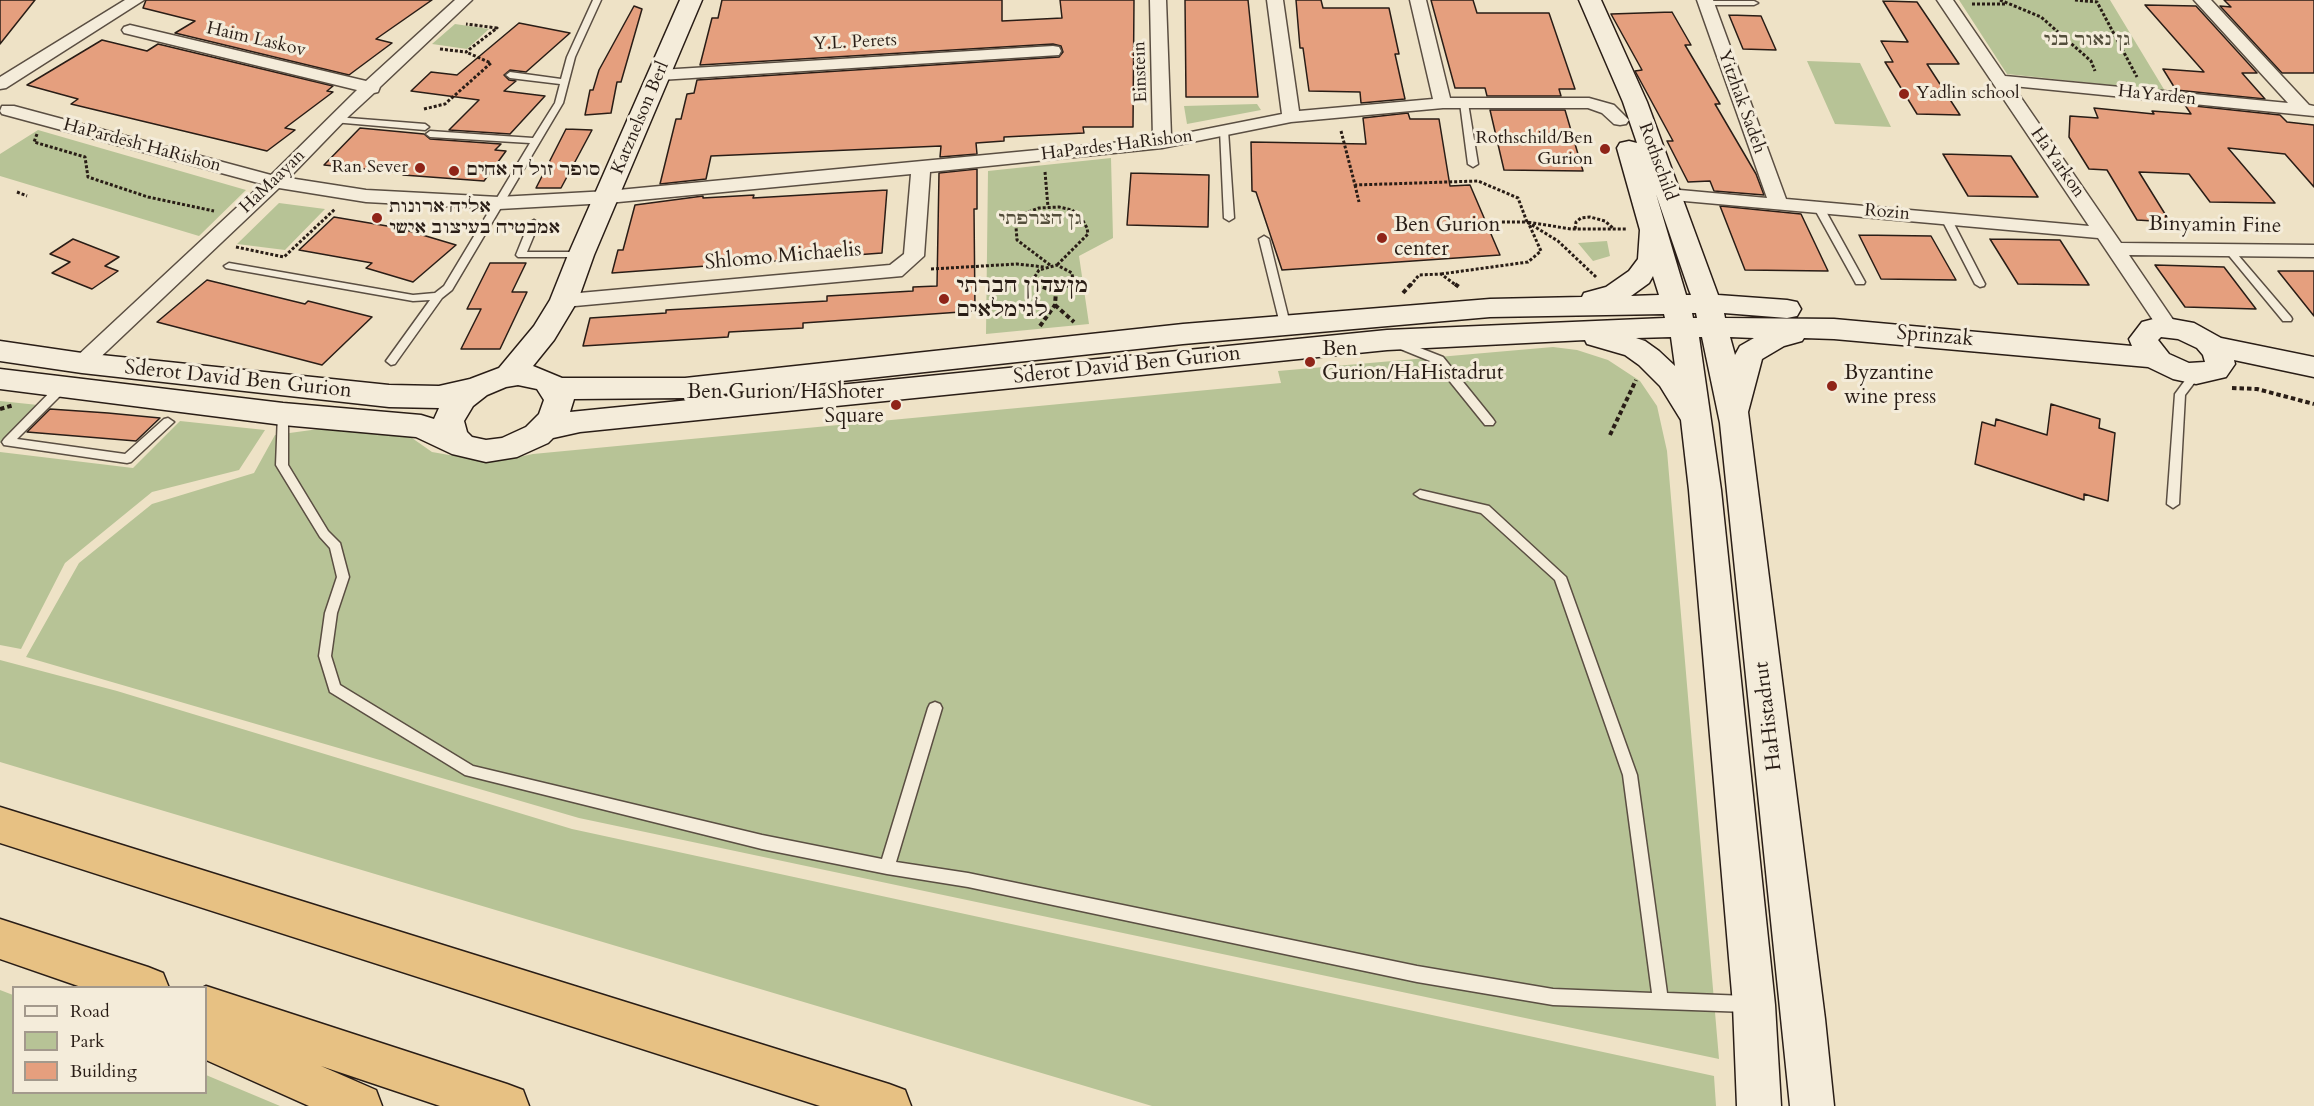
<!DOCTYPE html>
<html>
<head>
<meta charset="utf-8">
<style>
	body { margin:0 }
	#map { position:relative; width:2314px; height:1106px; overflow:hidden; background:#eee2c6; font-family:Cardo,serif }
	canvas { display:block }
	.legend { position:absolute; left:12px; top:986px; width:195px; height:108px; box-sizing:border-box; background:#f4ecda; border:2px solid #a3998c; margin:0; padding:8px 10px; list-style:none; font-size:18px; color:#291d16 }
	.legend li { display:flex; align-items:center; gap:12px; height:30px }
	.legend b { width:30px; border:2px solid #a3998c }
</style>
</head>
<body>
<div id="map">
<canvas width="2314" height="1106"></canvas>
<ul class="legend">
<li><b style="height:8px;background:#f4ecda"></b>Road</li>
<li><b style="height:16px;background:#b7c396"></b>Park</li>
<li><b style="height:16px;background:#e59f7e"></b>Building</li>
</ul>
</div>
<script>
const g = document.querySelector('canvas').getContext('2d');
g.lineJoin = 'round';
function paint(path, color) { g.fillStyle = color; g.fill(path, 'evenodd'); }
const toPath = rows => new Path2D(rows.map(r => 'M' + r).join(''));
function stroke(path, color, width, dash) { g.strokeStyle = color; g.lineWidth = width; g.lineCap = dash ? 'butt' : 'round'; g.setLineDash(dash || []); g.stroke(path); }
function drawText(font, color, halo, rows, align = 'center') {
  g.font = font + ' Cardo,"Frank Ruhl Libre",serif'; g.lineWidth = 6; g.setLineDash([]); g.textBaseline = 'middle'; g.strokeStyle = halo; g.fillStyle = color; for (const [text, x, y, turn = 0] of rows) {
    g.save(); g.translate(x, y); g.rotate((+turn || 0) * Math.PI / 180); g.textAlign = isNaN(turn) ? turn : align; if (halo) g.strokeText(text, 0, 0); g.fillText(text, 0, 0); g.restore();
  }
}
paint(toPath([
	[1959,0,2110,0,2165,91,2007,74],
	[455,24,489,29,467,49,432,44],
	[1807,61,1860,63,1891,127,1835,124],
	[1257,104,1261,110,1187,124,1184,106],
	[38,130,246,190,199,236,0,176,0,154],
	[1111,158,1113,238,1079,256,1089,324,986,334,988,171],
	[279,203,325,209,285,250,237,244],
	[1607,241,1610,256,1593,261,1578,243],
	[1553,347,1577,350,1608,360,1640,381,1657,406,1667,451,1719,1059,579,818,26,657,79,563,152,504,254,473,275,435,348,425,402,431,432,452,472,459,514,458,533,454,1281,383,1278,371],
	[0,401,38,405,0,443],
	[180,421,265,430,239,470,152,492,65,563,21,649,0,645,0,452,133,468],
	[0,660,117,691,572,829,1714,1076,1716,1106,1152,1106,0,762],
	[0,990,13,995,14,1092,206,1092,206,1075,280,1106,0,1106]
]), '#b7c396');
const building = toPath([
	[0,0,35,0,0,44,0,0],
	[146,0,432,0,376,39,392,43,349,75,175,33,195,21,143,8,146,0],
	[722,0,1002,0,1002,21,1062,18,1060,0,1134,0,1133,127,1083,127,1084,133,1004,137,1004,141,976,143,977,154,940,157,941,146,711,156,706,179,660,184,676,119,681,119,687,94,694,93,697,80,1059,57,1063,52,1061,46,1053,44,700,65,712,18,718,18,722,0],
	[1185,0,1248,0,1258,97,1186,97,1185,0],
	[1296,0,1321,0,1323,8,1389,8,1399,54,1395,54,1405,99,1361,103,1360,92,1309,91,1303,48,1300,48,1296,0],
	[1431,0,1473,0,1477,13,1549,13,1575,89,1559,89,1561,96,1487,96,1485,88,1455,88,1431,0],
	[2224,0,2314,0,2314,73,2282,73,2220,6,2231,7,2224,0],
	[1883,1,1917,2,1959,64,1927,64,1960,115,1917,114,1885,62,1893,62,1881,41,1908,42,1883,1],
	[2145,5,2196,6,2257,73,2242,73,2265,99,2176,90,2163,69,2204,72,2145,5],
	[634,6,642,9,621,82,617,82,611,113,585,115,590,90,593,90,599,70,634,6],
	[1672,12,1691,45,1685,45,1720,104,1715,104,1756,174,1764,195,1714,191,1710,181,1688,182,1667,141,1673,141,1635,71,1642,70,1611,14,1672,12],
	[1729,15,1761,16,1776,50,1743,49,1729,15],
	[519,23,570,33,526,72,510,70,504,75,509,80,516,81,504,91,545,96,510,134,449,130,479,100,411,91,431,72,457,75,519,23],
	[102,40,147,51,158,44,333,86,327,91,333,92,285,128,295,130,267,151,71,104,78,99,27,85,102,40],
	[2185,105,2280,115,2287,122,2314,125,2314,187,2285,154,2228,148,2275,203,2210,202,2189,174,2139,172,2170,222,2137,220,2107,170,2089,169,2069,137,2070,116,2098,118,2094,108,2154,114,2152,111,2191,114,2185,105],
	[1490,110,1565,110,1583,171,1504,170,1490,110],
	[1408,113,1410,119,1439,119,1450,186,1470,185,1500,255,1282,270,1256,192,1252,191,1251,142,1366,144,1363,118,1408,113],
	[360,128,424,134,430,139,501,144,495,150,506,151,484,181,403,175,405,173,324,165,360,128],
	[566,129,592,130,561,188,536,188,566,129],
	[1943,154,2011,156,2038,197,1968,196,1943,154],
	[977,169,977,209,974,209,975,311,803,323,803,328,729,332,728,337,583,346,590,318,666,313,666,310,827,301,827,296,913,291,913,287,937,286,939,173,977,169],
	[1131,173,1209,175,1208,227,1127,225,1131,173],
	[887,190,882,253,612,273,618,250,623,250,635,205,703,196,703,198,754,195,753,198,887,190],
	[1720,206,1801,214,1828,271,1745,270,1720,206],
	[334,217,399,228,456,245,413,282,366,268,372,263,299,250,334,217],
	[1859,235,1931,236,1956,280,1881,279,1859,235],
	[73,239,119,257,105,266,118,271,92,289,52,273,70,262,50,254,73,239],
	[1990,239,2060,240,2089,285,2018,284,1990,239],
	[490,263,526,263,512,292,527,292,500,349,461,349,481,309,467,309,490,263],
	[2155,265,2224,267,2256,309,2185,307,2155,265],
	[2278,271,2314,271,2314,316,2278,271],
	[207,280,305,304,308,301,372,317,322,365,157,322,207,280],
	[2051,404,2100,419,2099,428,2115,433,2108,501,2084,494,2084,500,1975,464,1982,422,1995,426,1996,419,2047,435,2051,404],
	[50,409,108,413,160,418,136,441,27,432,50,409]
]);
paint(building, '#e59f7e');
stroke(building, '#291d16', 1.5);
const lane = toPath([
	[593,0,601,0,575,57,563,103,452,290,442,298,395,364,391,365,386,361,430,300,413,301,226,268,224,266,229,263,413,295,435,293,444,286,530,143,430,137,426,134,430,131,533,138,555,103,560,84,510,78,506,75,510,72,561,79,567,57,593,0],
	[1703,1,1754,1,1758,3,1754,5,1706,5,1702,3,1703,1],
	[1464,100,1468,103,1478,164,1473,167,1468,164,1460,103,1464,100],
	[336,117,425,124,429,127,425,130,333,122,333,118,336,117],
	[1224,127,1228,130,1234,218,1229,221,1224,218,1220,130,1224,127],
	[1818,203,1823,206,1865,282,1864,284,1856,284,1855,282,1813,206,1818,203],
	[1946,215,1951,218,1985,284,1984,286,1980,287,1975,284,1941,218,1946,215],
	[534,220,539,223,527,252,581,252,586,255,584,257,518,257,516,255,529,223,534,220],
	[1264,236,1269,239,1290,324,1285,327,1280,324,1259,239,1264,236],
	[2229,247,2232,248,2291,317,2292,319,2291,321,2283,321,2226,252,2224,250,2229,247],
	[1397,339,1443,357,1493,419,1495,422,1493,425,1485,425,1435,363,1393,346,1392,343,1397,339],
	[2196,370,2201,374,2185,395,2179,504,2173,508,2167,504,2175,394,2192,371,2196,370],
	[61,384,66,388,65,391,17,439,125,454,164,419,168,418,174,422,131,462,127,463,4,445,2,442,4,439,57,385,61,384],
	[283,410,288,414,288,465,328,531,340,543,349,577,337,613,331,656,340,685,473,766,762,835,882,859,928,708,930,704,935,702,940,704,942,708,896,862,968,873,1417,966,1553,989,1652,993,1623,775,1555,580,1481,513,1420,498,1414,494,1420,490,1489,506,1566,577,1637,775,1667,993,1747,996,1752,999,1755,1004,1752,1009,1747,1012,1553,1005,1417,982,968,887,887,874,762,849,465,775,330,692,319,656,325,613,337,577,330,548,320,537,276,465,278,414,283,410]
]);
const street = toPath([
	[125,0,144,0,6,88,0,89,0,77,125,0],
	[455,0,472,0,380,87,378,92,374,93,349,116,289,178,366,190,499,197,608,191,1153,139,1150,0,1166,0,1171,136,1282,114,1267,0,1283,0,1299,111,1433,99,1410,0,1426,0,1450,98,1589,98,1614,105,1629,120,1626,124,1620,125,1614,124,1602,113,1588,108,1443,108,1291,122,1162,148,930,172,924,256,902,276,564,307,557,305,554,300,557,295,890,265,904,254,911,174,608,203,499,209,366,202,279,188,89,368,82,370,75,368,71,363,75,358,262,184,2,114,0,111,2,106,14,106,271,175,357,90,124,33,122,30,124,27,130,25,366,81,455,0],
	[1697,0,1713,0,1786,199,2089,226,1937,0,1953,0,2005,76,2288,103,2194,0,2211,0,2309,105,2314,106,2314,116,2013,86,2121,243,2314,245,2314,257,2129,255,2178,327,2175,332,2168,334,2161,332,2098,238,1662,199,1660,195,1662,191,1669,189,1767,198,1697,0],
	[1053,46,1059,47,1061,51,1059,55,660,80,652,75,660,70,1053,46]
]);
const secondary = toPath([
	[680,0,702,0,594,255,578,300,554,340,533,366,562,378,685,378,1183,324,1490,299,1582,297,1584,293,1606,287,1629,271,1638,259,1640,230,1617,148,1620,143,1629,141,1637,143,1623,102,1579,0,1601,0,1647,102,1718,295,1787,300,1797,302,1801,309,1797,316,1787,318,1724,313,1725,318,1834,319,2132,346,2129,339,2142,322,2161,317,2194,323,2221,338,2314,357,2314,377,2234,360,2235,364,2226,377,2196,384,2173,379,2148,367,1834,339,1804,338,1802,341,1784,346,1762,359,1748,412,1825,1019,1834,1106,1790,1106,1720,423,1702,337,1699,337,1721,490,1775,1005,1781,1106,1737,1106,1733,1005,1689,490,1681,420,1660,386,1639,365,1625,355,1587,344,1585,340,1387,350,580,432,553,438,548,443,517,457,486,462,452,454,416,437,283,425,0,389,0,369,283,403,421,415,434,419,439,408,389,407,82,373,0,361,0,341,82,353,389,385,439,386,470,379,499,368,534,326,550,300,568,255,680,0],
	[1656,194,1689,290,1691,295,1686,295,1656,194],
	[1653,276,1659,295,1631,296,1649,283,1653,276],
	[1692,313,1696,313,1697,318,1693,318,1692,313],
	[1664,314,1665,318,1387,330,570,412,574,399,685,398,1183,344,1490,317,1664,314],
	[1671,337,1675,366,1659,351,1645,341,1636,338,1671,337],
	[1730,337,1754,338,1740,346,1735,355,1730,337],
	[2161,337,2178,339,2197,348,2203,355,2205,362,2189,363,2169,354,2158,340,2161,337],
	[518,385,537,389,544,400,539,414,526,427,502,438,486,440,472,437,467,432,464,421,473,406,487,395,506,387,518,385]
]);
const highway = toPath([
	[0,807,889,1084,905,1090,911,1106,820,1106,0,843,0,807],
	[0,919,148,967,163,973,169,988,84,988,0,959,0,919],
	[206,986,507,1084,523,1090,529,1106,440,1106,321,1066,376,1090,382,1106,309,1106,206,1060,206,988,202,988,206,986]
]);
stroke(lane, '#5a4e42', 3);
stroke(street, '#5a4e42', 3);
stroke(secondary, '#291d16', 3);
stroke(highway, '#291d16', 3);
stroke(toPath([
	[2000,0,2041,17,2091,61,2095,71],
	[2075,0,2097,2,2137,77],
	[1972,4,2006,4],
	[440,49,466,52,497,28,466,24],
	[424,109,445,104,491,63,466,52],
	[1341,131,1355,185,1478,181,1518,198,1527,222,1487,222],
	[37,134,34,142,85,157,88,177,148,197,214,211],
	[1045,172,1048,207],
	[1355,185,1359,202],
	[17,192,27,196],
	[1575,229,1576,222,1581,218,1590,217,1605,221,1613,228],
	[236,247,284,257,335,209],
	[1050,265,1017,240,1016,227,1023,214,1039,208,1059,207,1072,210,1082,219,1087,228,1088,234,1057,265],
	[931,269,1017,264,1044,267],
	[1441,274,1528,262,1541,251,1528,222],
	[1596,277,1558,241,1527,222,1571,229,1626,229],
	[1037,286,1034,278,1039,270,1057,265,1072,273,1073,281,1068,286],
	[1410,286,1419,275,1441,274,1457,286]
]), '#291d16', 3, [3, 2]);
stroke(toPath([
	[1036,284,1053,291,1071,284],
	[1455,284,1459,287],
	[1403,293,1411,284],
	[1055,305,1074,322],
	[1040,326,1055,305,1056,291],
	[2232,388,2257,389,2314,404],
	[0,409,14,405],
	[1610,435,1636,380]
]), '#291d16', 4, [4.5, 3]);
paint(lane, '#f4ecda');
paint(street, '#f4ecda');
paint(secondary, '#f4ecda');
paint(highway, '#e7c183');
for (const [x, y, r, color] of [
	[1904,94,6,"#8f2418"],
	[1605,149,6,"#8f2418"],
	[420,168,6,"#8f2418"],
	[454,171,6,"#8f2418"],
	[377,218,6,"#8f2418"],
	[1382,238,6,"#8f2418"],
	[944,299,6,"#8f2418"],
	[1310,362,6,"#8f2418"],
	[1832,386,6,"#8f2418"],
	[896,405,6,"#8f2418"]
]) { const dot = new Path2D(); dot.arc(x, y, r, 0, 2 * Math.PI); g.fillStyle = color; g.fill(dot); stroke(dot, '#f4ecda', 2); }
drawText('18px', '#291d16', '#f4ecda', [
	["Haim Laskov",256,40,13],
	["Y.L. Perets",855,43,-3],
	["Einstein",1141,72,-92],
	["HaYarden",2157,96,6],
	["Yitzhak Sadeh",1741,102,70],
	["Katznelson Berl",641,118,-67],
	["HaPardesh HaRishon",142,146,15],
	["HaPardes HaRishon",1117,146,-7],
	["Rothschild",1657,162,70],
	["HaYarkon",2057,163,55],
	["HaMaayan",273,182,-44],
	["Rozin",1887,213,5]
]);
drawText('italic 18px', '#544f3c', '#f4ecda', [
	["גן נאור בני",2087,41],
	["גן הצרפתי",1040,220]
]);
drawText('18px', '#291d16', '#f4ecda', [
	["Yadlin school",1916,94],
	["Rothschild/Ben",1593,139,"right"],
	["Gurion",1593,160,"right"],
	["Ran Sever",408,168,"right"],
	["סופר זול ה אחים",466,171],
	["אליה ארונות",389,208],
	["אמבטיה בעיצוב אישי",389,229]
], 'left');
drawText('21px', '#291d16', '#f4ecda', [
	["Ben Gurion",1394,226],
	["center",1394,250],
	["מןעדון חברתי",956,287],
	["לגימלאים",956,311],
	["Ben",1322,350],
	["Gurion/HaHistadrut",1322,374],
	["Byzantine",1844,374],
	["wine press",1844,398],
	["Ben Gurion/HaShoter",884,393,"right"],
	["Square",884,417,"right"]
], 'left');
drawText('21px', '#291d16', '#f4ecda', [
	["Binyamin Fine",2215,226,1],
	["Shlomo Michaelis",783,257,-5],
	["Sprinzak",1935,337,5],
	["Sderot David Ben Gurion",1127,366,-6],
	["Sderot David Ben Gurion",238,380,6],
	["HaHistadrut",1769,716,-97]
]);
</script>
</body>
</html>
